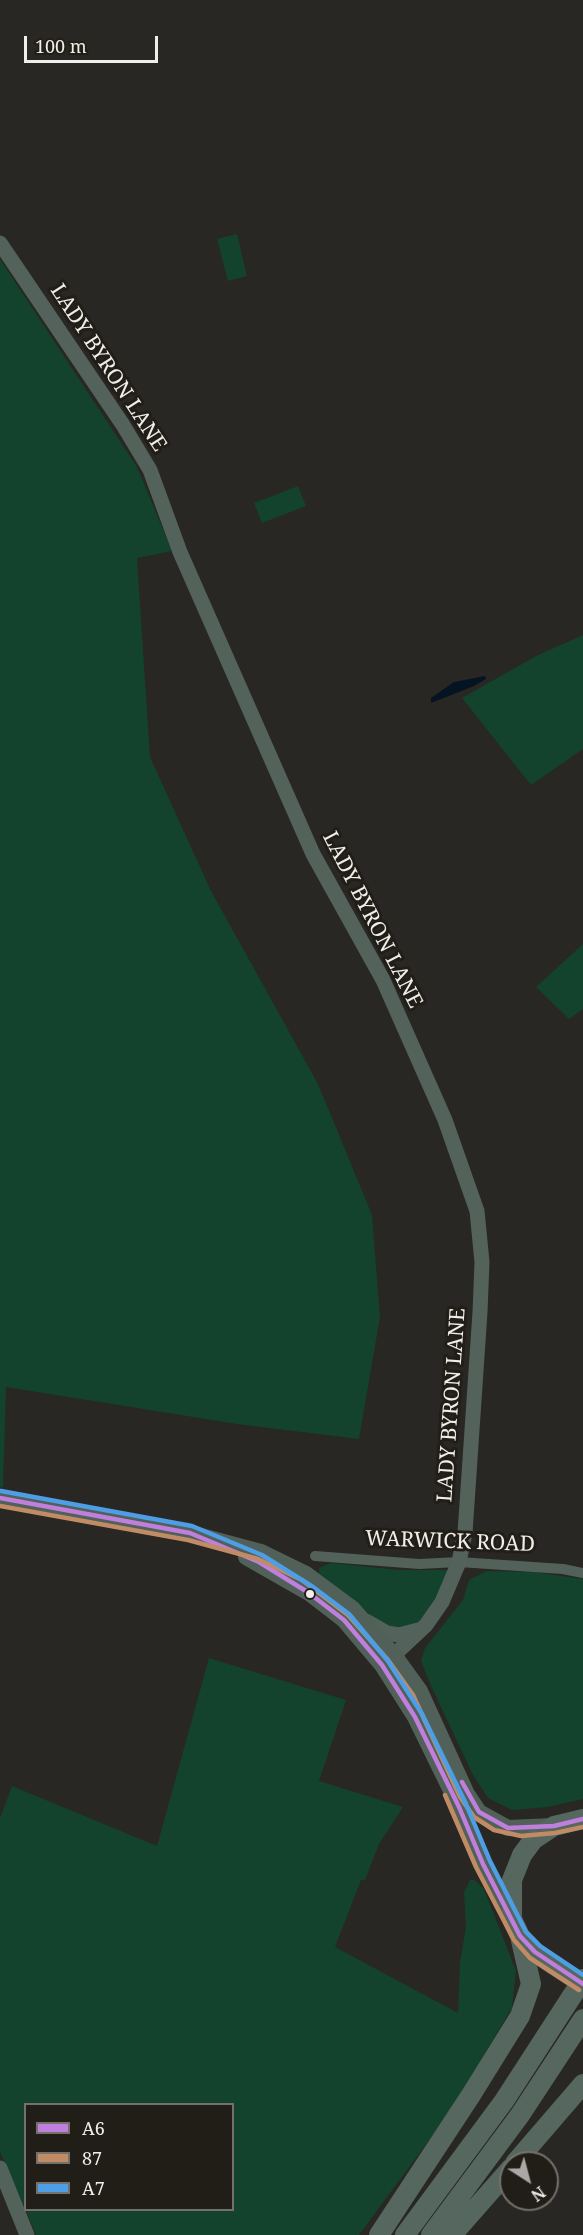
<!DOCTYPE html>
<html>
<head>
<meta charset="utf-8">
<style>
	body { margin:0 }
	#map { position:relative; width:583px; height:2235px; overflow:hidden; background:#292723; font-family:"Noto Serif",serif }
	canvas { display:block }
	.legend { position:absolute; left:24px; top:2103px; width:210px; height:108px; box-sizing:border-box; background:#211e18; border:2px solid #74716c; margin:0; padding:8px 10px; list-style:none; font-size:18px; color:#f0eeea }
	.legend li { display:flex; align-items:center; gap:12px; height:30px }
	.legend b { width:30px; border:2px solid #74716c }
	.north { position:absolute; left:499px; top:2151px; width:60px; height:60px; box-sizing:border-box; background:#211e18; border:2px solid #74716c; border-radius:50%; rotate:144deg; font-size:16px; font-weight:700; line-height:24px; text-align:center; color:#f0eeea }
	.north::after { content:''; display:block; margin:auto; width:21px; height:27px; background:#aaa8a4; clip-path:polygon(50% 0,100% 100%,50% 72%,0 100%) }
	.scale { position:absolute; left:24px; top:36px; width:134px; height:27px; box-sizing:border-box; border:3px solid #f0eeea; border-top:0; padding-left:8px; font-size:18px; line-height:21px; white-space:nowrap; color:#f0eeea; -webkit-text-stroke:4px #211e18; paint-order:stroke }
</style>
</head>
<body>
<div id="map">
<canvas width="583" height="2235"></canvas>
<ul class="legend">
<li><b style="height:8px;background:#c07fdc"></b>A6</li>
<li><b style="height:8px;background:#c18c65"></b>87</li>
<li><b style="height:8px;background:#4d9ee5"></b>A7</li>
</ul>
<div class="north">N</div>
<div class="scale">100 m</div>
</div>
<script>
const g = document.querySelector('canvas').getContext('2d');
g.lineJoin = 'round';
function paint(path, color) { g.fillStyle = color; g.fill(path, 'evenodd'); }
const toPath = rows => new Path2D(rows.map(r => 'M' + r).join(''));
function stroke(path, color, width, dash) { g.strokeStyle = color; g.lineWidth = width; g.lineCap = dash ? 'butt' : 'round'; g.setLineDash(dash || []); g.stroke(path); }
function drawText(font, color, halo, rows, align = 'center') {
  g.font = font + ' "Noto Serif",serif'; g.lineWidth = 6; g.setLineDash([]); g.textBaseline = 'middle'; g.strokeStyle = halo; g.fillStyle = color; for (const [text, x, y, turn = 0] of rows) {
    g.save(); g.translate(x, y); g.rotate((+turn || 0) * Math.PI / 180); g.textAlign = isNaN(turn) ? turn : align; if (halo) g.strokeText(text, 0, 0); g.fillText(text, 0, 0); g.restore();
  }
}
paint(toPath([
	[237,234,247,276,228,281,217,239],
	[0,259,137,467,172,551,137,558,150,757,211,891,318,1084,372,1215,380,1317,359,1439,237,1424,6,1387,3,1488,0,1487],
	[298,486,306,506,262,523,254,503],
	[583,635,583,749,531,785,462,698,536,656],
	[583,944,583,1009,569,1019,536,987],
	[331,1563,400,1570,451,1570,431,1613,410,1628,397,1630,373,1617,319,1573,319,1568],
	[487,1571,534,1572,583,1579,583,1799,548,1807,512,1810,488,1798,473,1775,431,1686,421,1661,425,1648,463,1600,469,1580],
	[209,1658,346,1700,319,1781,403,1807,379,1844,365,1880,361,1880,335,1947,458,2013,460,1962,466,1927,464,1893,470,1880,475,1880,484,1889,516,1971,512,2008,450,2112,359,2235,36,2235,26,2210,232,2210,232,2104,26,2104,25,2209,0,2152,0,1818,12,1786,157,1846]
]), '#13422d');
paint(toPath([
	[485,676,486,679,474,686,431,703,431,698,454,682]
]), '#041422');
stroke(toPath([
	[315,1556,419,1564,459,1562,563,1569,583,1573]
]), '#52615a', 10);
stroke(toPath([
	[0,243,123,425,150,470,180,552,313,854,383,980,445,1120,477,1211,482,1262,480,1312,465,1533,459,1562,442,1602,426,1625,394,1655],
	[366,1621,387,1633,399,1635,418,1630],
	[0,2168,27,2235]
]), '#53635b', 15);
stroke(toPath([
	[0,1498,190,1533,261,1552,306,1574,353,1609,394,1655,420,1691,467,1794,479,1812,508,1828,554,1826],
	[246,1557,309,1593,344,1620,382,1665,415,1717,459,1807,483,1864,512,1919]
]), '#51615a', 16);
stroke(toPath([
	[554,1965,535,1952,520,1936,512,1919,512,1880,522,1855,533,1840,554,1826,583,1819],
	[515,2163,583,2084],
	[379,2235,471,2095,520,2016,531,1984,520,1936],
	[405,2235,504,2101,583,1979],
	[431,2235,520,2115,583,2019],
	[452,2235,511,2168]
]), '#55675e', 20);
stroke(toPath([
	[554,1965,583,1984]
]), '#55675e', 20);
stroke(toPath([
	[0,1498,190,1533,259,1562,309,1593,344,1620,382,1665,415,1717,459,1807,483,1864,520,1936,535,1952,583,1984],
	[462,1782,479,1812,508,1828,554,1826,583,1819]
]), '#c07fdc', 4.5);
stroke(toPath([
	[0,1506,188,1540,258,1559,302,1580,348,1615,388,1660,413,1695,460,1797,474,1817,494,1830,521,1836,555,1833,583,1827],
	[445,1795,476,1867,514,1940,530,1958,579,1990]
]), '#c18c65', 4.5);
stroke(toPath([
	[1,1491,192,1526,262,1555,313,1587,349,1614,388,1661,422,1714,466,1804,490,1861,526,1932,540,1946,583,1975]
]), '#4d9ee5', 4.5);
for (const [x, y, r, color] of [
	[310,1594,5,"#f0eeea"]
]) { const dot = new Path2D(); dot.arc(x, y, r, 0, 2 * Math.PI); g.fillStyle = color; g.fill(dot); stroke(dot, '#211e18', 2); }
drawText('21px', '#f0eeea', '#211e18', [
	["LADY BYRON LANE",108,368,57],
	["LADY BYRON LANE",372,920,63],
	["LADY BYRON LANE",452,1405,-86],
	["WARWICK ROAD",450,1542,2]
]);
</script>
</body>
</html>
